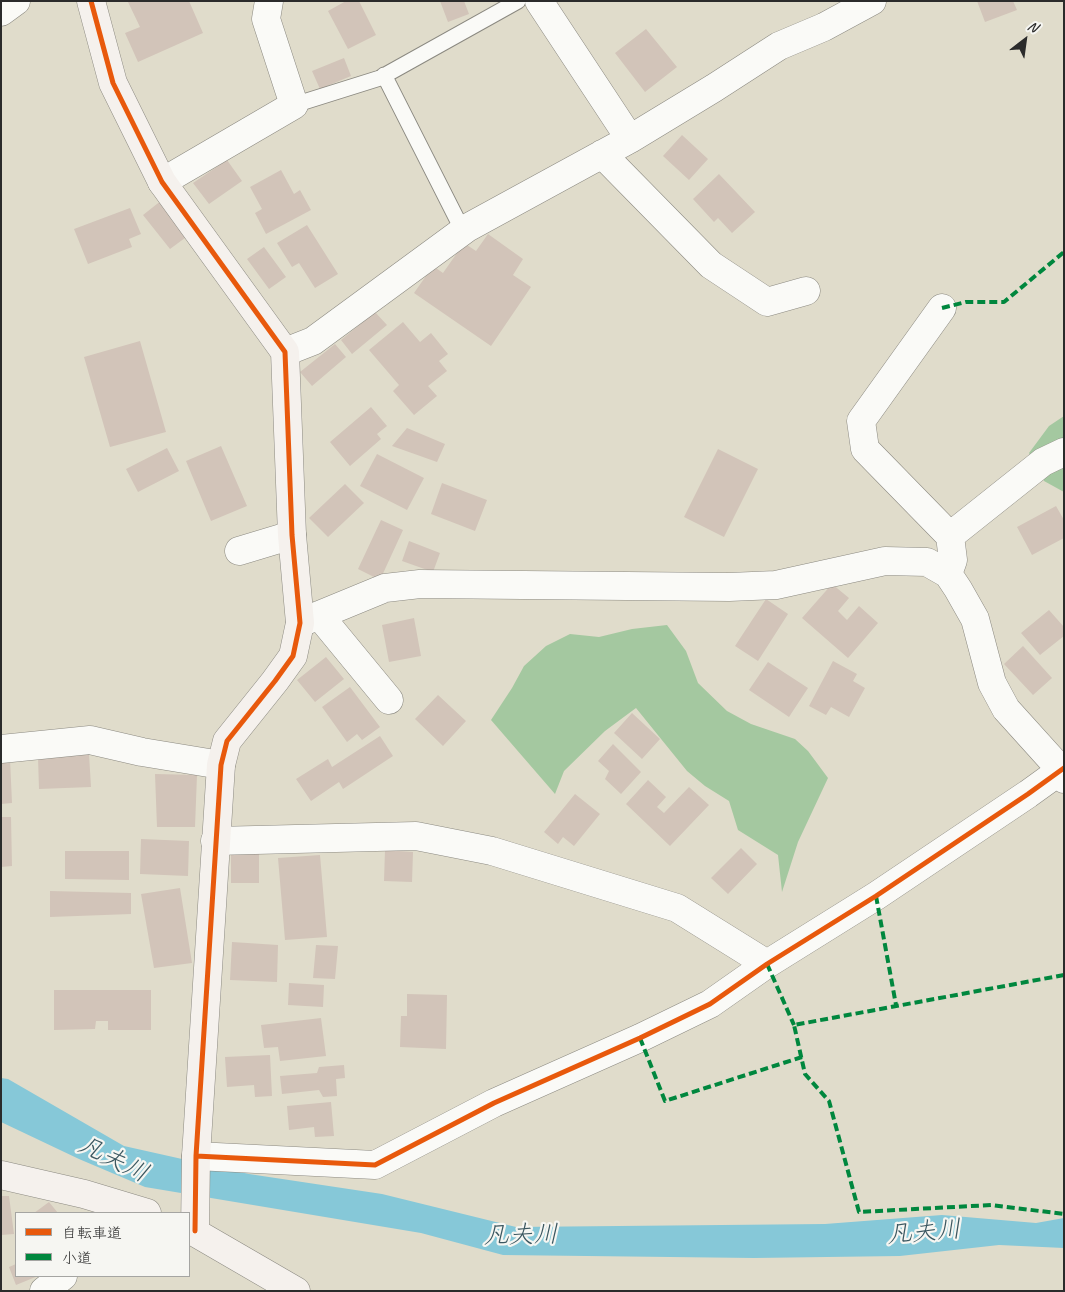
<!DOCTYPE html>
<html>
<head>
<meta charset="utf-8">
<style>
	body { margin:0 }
	#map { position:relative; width:1065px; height:1292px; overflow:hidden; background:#e0dccb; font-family:Caveat,"Klee One",sans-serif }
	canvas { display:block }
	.frame { position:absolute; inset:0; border:2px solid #2b2b2b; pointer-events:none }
	.legend { position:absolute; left:15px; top:1212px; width:175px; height:65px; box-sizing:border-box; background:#f6f6f2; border:1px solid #a5a5a2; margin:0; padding:6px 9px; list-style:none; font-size:15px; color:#2b2b2b }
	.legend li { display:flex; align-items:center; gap:10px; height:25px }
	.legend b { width:25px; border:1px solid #a5a5a2 }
	.north { position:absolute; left:1000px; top:15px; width:50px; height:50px; -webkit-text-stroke:4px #f6f6f2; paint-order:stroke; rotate:30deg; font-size:14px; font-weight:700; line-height:20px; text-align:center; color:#2b2b2b }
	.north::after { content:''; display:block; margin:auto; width:18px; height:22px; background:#2b2b2b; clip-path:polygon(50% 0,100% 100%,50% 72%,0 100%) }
</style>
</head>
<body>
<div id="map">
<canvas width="1065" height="1292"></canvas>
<div class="frame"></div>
<ul class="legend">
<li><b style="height:6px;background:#e8590c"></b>自転車道</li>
<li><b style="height:6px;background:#00873e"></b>小道</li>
</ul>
<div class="north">N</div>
</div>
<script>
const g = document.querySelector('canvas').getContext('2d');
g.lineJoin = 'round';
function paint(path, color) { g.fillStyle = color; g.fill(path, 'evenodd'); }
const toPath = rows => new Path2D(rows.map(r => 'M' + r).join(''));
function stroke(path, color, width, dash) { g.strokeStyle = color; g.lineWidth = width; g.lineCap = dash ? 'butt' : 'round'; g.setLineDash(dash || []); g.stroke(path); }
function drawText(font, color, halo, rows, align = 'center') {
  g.font = font + ' Caveat,"Klee One",sans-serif'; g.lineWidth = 4.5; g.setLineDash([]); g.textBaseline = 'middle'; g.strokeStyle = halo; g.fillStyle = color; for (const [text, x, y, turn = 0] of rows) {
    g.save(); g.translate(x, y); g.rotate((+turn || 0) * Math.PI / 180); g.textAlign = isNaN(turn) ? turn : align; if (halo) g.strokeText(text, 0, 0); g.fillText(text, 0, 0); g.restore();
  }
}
paint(toPath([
	[1064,416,1064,492,1044,481,1029,453,1049,426],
	[667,625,686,651,698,683,727,711,751,724,795,739,808,751,828,778,798,842,782,892,778,855,738,830,729,801,705,786,687,771,636,708,605,731,564,771,555,794,491,720,512,688,524,666,546,646,570,634,599,637,632,629]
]), '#a4c8a0');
paint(toPath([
	[1,1078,8,1079,124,1146,249,1174,382,1194,516,1227,825,1224,942,1215,1036,1223,1064,1218,1064,1248,999,1245,900,1256,754,1258,503,1255,421,1233,145,1187,79,1159,1,1122]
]), '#86c8d8');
paint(toPath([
	[189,1,203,33,138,62,125,33,140,27,128,2],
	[346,1,359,1,376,35,348,49,328,11],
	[440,1,464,1,469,14,448,22],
	[977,1,1013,1,1017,10,985,22],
	[646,29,677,67,645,92,615,53],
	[344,58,351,76,320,89,312,71],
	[682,135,708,159,689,180,663,156],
	[227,160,242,181,209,204,193,183],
	[281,170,294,194,300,190,311,210,266,234,255,213,262,209,250,187],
	[719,174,755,212,732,233,718,218,714,222,693,199],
	[162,200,189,235,170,249,143,215],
	[130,208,141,234,129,239,132,247,88,264,74,229],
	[307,225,338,274,315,288,299,263,292,267,277,243],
	[488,234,523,259,513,275,531,287,491,346,414,293,433,266,443,273,464,243,476,251],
	[264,247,286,277,269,289,247,259],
	[375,312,387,325,352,354,341,340],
	[403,322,420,342,431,333,448,354,439,361,447,371,428,386,437,396,414,415,393,391,399,385,369,350],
	[140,341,166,432,110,447,84,357],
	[335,344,346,357,312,386,300,372],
	[371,407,387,426,377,434,381,439,350,466,330,442],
	[407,428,445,444,437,462,392,446],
	[221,446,247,506,211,521,186,461],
	[167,448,179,471,138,492,126,469],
	[718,449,758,469,724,537,684,517],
	[377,454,424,478,407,510,360,486],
	[442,483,487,500,475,531,431,514],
	[345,484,364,503,328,537,309,518],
	[1056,506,1064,520,1064,538,1032,555,1017,527],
	[381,520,403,530,380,580,358,569],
	[409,541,440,553,433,572,402,561],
	[832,584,849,598,838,611,847,620,859,606,878,623,848,658,802,618],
	[766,599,788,614,758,661,735,646],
	[1049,610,1064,627,1064,636,1040,655,1021,633],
	[414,618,421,656,389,662,382,625],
	[1023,646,1052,678,1033,695,1004,664],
	[326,657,344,679,315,702,297,680],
	[833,661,857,674,853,681,865,688,849,717,831,707,826,715,809,706],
	[768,662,808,688,789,717,749,690],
	[350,687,380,727,362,740,357,734,347,742,322,707],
	[438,695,466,721,443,746,415,719],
	[632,713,660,739,642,759,614,733],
	[380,736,393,756,343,789,339,782,311,801,296,779,328,759,332,767],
	[613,744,641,772,621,794,605,779,609,771,598,761],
	[89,754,91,787,39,789,38,757],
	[1,759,10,759,12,803,1,804],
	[155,774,197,775,195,827,157,827],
	[648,780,666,797,657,807,664,813,689,787,709,805,670,846,626,804],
	[575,794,600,814,574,846,563,837,558,844,544,832],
	[1,817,11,817,12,866,1,867],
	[141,839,189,841,188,876,140,874],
	[741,848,757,864,728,894,711,878],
	[385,850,413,852,412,882,384,881],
	[65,851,129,851,129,880,65,879],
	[231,853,259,853,259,883,231,883],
	[320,855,327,937,285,940,278,858],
	[180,888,192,963,154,968,141,894],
	[50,891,131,893,131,914,50,917],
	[232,942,278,945,277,982,230,980],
	[316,945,338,946,335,979,313,978],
	[289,983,324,985,323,1007,288,1005],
	[54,990,151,990,151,1030,108,1030,108,1021,96,1021,95,1029,54,1030],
	[407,994,447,995,446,1049,400,1047,401,1016,407,1016],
	[321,1018,326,1056,280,1061,278,1047,264,1048,261,1025],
	[270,1055,272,1096,255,1097,254,1085,227,1087,225,1057],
	[344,1065,345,1078,336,1079,337,1096,323,1097,319,1090,282,1094,280,1076,317,1073,319,1067],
	[331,1102,334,1136,315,1137,314,1127,289,1130,287,1106],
	[1,1196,9,1196,14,1234,1,1235],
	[49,1202,58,1213,34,1213],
	[16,1264,16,1276,38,1276,16,1285,9,1267]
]), '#d2c4b9');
const lane = toPath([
	[384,75,463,231],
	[294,105,380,78,518,1]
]);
const street = toPath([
	[539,1,630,139],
	[1,12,16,1],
	[602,154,711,265,767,302,806,291],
	[162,182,294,105,266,19,269,1],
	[942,308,861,421,865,449,950,536,953,560,948,574],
	[285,352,313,341,467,228,630,139,714,88,779,46,824,27,872,1],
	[950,536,1043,462,1064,452],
	[239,551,292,535],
	[319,615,389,700],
	[300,623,385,588,420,584,729,587,776,585,885,561,927,562,948,574,958,589,975,619,992,683,1006,709,1061,770,1064,779],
	[1,749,90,740,142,752,221,765],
	[215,841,416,836,492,851,677,908,767,964],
	[196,1156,375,1165,494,1103,640,1038,710,1004,767,964,876,896,1028,794,1064,768],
	[44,1291,63,1276]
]);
const secondary = toPath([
	[91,1,113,83,162,182,285,352,292,535,300,623,293,656,275,681,227,741,221,765,196,1156,195,1231],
	[1,1175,84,1194,147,1213],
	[189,1229,296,1291]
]);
stroke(lane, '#8b8981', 17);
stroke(street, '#8b8981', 29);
stroke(secondary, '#8b8981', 29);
stroke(lane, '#fafaf7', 15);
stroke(street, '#fafaf7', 28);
stroke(secondary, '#f5f1ed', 28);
stroke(toPath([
	[942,308,966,302,1004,302,1064,252],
	[876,896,896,1005],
	[767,964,794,1025],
	[1064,975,794,1025,805,1074,829,1101,859,1212,991,1205,1064,1214],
	[640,1038,665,1101,802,1057]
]), '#00873e', 4, [8, 4]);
stroke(toPath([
	[91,1,113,83,162,182,285,352,292,535,300,623,293,656,275,681,227,741,221,765,196,1156,195,1231],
	[196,1156,375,1165,494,1103,640,1038,710,1004,767,964,876,896,1028,794,1064,768]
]), '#e8590c', 5);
drawText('italic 25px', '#3b5760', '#f6f6f2', [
	["凡夫川",113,1160,26],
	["凡夫川",924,1233,-5],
	["凡夫川",521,1236,-1]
]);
</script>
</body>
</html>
